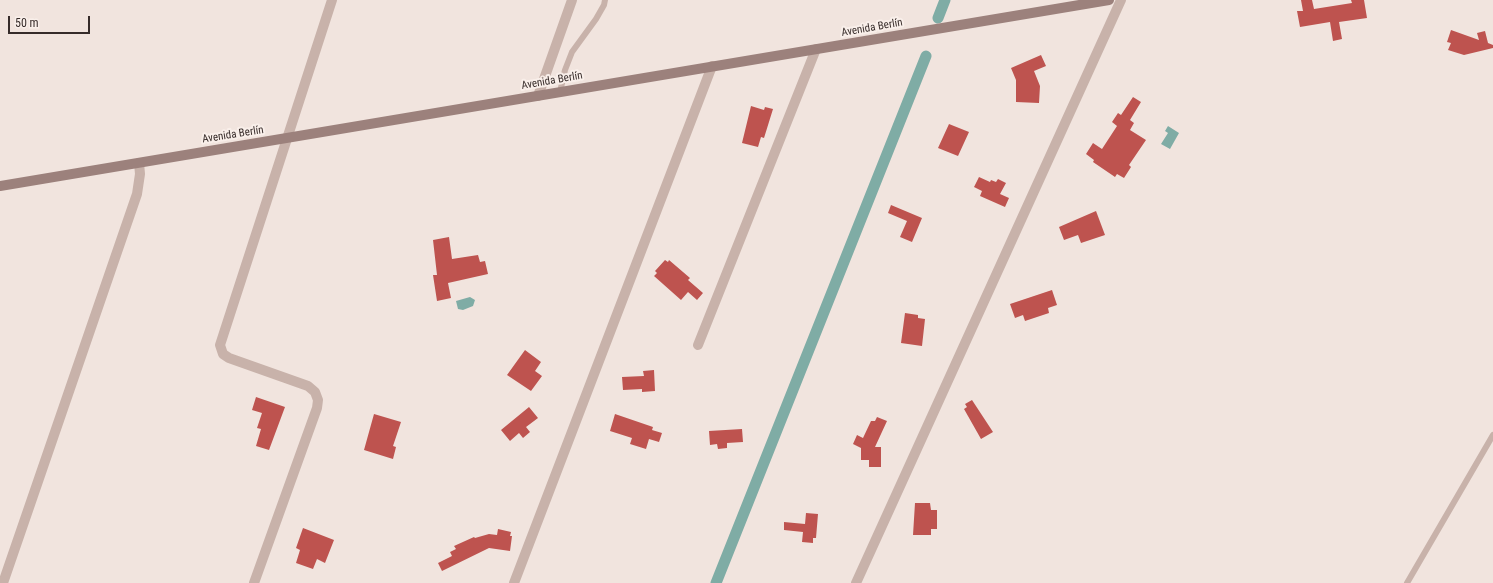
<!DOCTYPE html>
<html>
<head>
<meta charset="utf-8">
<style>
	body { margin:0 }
	#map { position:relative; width:1493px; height:583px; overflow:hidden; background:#f1e4de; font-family:"Roboto Condensed",sans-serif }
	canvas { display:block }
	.scale { position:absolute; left:8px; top:16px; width:82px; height:18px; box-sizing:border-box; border:2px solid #362b29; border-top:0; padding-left:5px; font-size:12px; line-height:14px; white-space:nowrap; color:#362b29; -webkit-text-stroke:3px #f9efea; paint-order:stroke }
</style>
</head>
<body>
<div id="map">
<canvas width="1493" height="583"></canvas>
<div class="scale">50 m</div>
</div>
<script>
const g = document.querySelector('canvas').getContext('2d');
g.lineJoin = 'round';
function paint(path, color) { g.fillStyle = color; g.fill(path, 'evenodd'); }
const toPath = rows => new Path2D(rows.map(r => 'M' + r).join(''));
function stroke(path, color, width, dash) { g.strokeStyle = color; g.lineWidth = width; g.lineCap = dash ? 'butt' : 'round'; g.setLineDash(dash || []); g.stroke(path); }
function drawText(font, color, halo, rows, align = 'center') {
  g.font = font + ' "Roboto Condensed",sans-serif'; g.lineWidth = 4; g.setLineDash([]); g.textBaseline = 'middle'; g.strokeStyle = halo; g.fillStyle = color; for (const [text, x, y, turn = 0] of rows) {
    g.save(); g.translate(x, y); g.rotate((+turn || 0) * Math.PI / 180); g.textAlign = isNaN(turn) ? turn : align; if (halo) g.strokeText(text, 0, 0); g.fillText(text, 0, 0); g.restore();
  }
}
paint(toPath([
	[1168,126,1179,133,1170,149,1161,144,1168,133,1165,131],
	[470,297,475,300,473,306,463,310,458,309,456,301]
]), '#7faca5');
stroke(toPath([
	[938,18,945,0],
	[716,583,926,56]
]), '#7faca5', 11);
paint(toPath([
	[1301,0,1312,0,1314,9,1352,3,1351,0,1364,0,1367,18,1339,22,1342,39,1333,41,1330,22,1300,27,1297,11,1303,11],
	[1451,30,1479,40,1477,33,1485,31,1488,43,1493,45,1493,48,1464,55,1448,50,1451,43,1447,42],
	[1041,55,1046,66,1034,71,1040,86,1039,103,1016,102,1016,80,1011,68],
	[1133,97,1141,102,1130,120,1134,123,1130,130,1146,140,1129,165,1131,167,1124,178,1117,174,1115,177,1093,162,1094,160,1086,154,1093,143,1102,149,1117,126,1112,122,1118,113,1121,115],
	[751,106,764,110,765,107,773,109,764,138,761,137,758,147,742,143],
	[949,124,969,132,958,156,938,148],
	[979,177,990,182,991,180,996,182,998,179,1006,183,1000,194,1009,198,1005,207,980,196,982,191,974,187],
	[891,205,922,218,912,242,900,237,907,221,888,213],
	[1096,211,1105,235,1081,243,1078,235,1064,240,1059,227],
	[449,237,452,259,478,255,480,262,485,261,488,274,448,283,451,298,437,301,433,275,437,275,433,240],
	[665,260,668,262,669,260,690,278,688,280,703,293,697,300,688,292,681,300,654,276,657,273,655,271],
	[1052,290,1057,305,1048,308,1049,313,1025,321,1023,315,1015,318,1010,304],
	[905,313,918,315,918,318,925,319,922,346,901,343],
	[525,350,541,362,535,371,542,376,531,391,507,375],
	[654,370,655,391,642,392,642,389,623,390,622,377,644,376,643,371],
	[256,397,285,407,269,450,256,446,261,429,257,428,262,413,252,410],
	[972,400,993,432,981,439,964,409,967,407,965,404],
	[529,407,538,418,526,427,530,432,523,438,519,433,510,441,501,430],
	[374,414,401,422,393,446,396,447,393,459,364,450],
	[615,414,653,427,652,430,662,433,659,442,649,439,646,449,630,444,632,438,610,431],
	[877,417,887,421,875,447,881,447,881,467,869,467,869,460,861,460,861,448,853,444,857,435,863,438,871,421,875,421],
	[742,429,743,442,727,443,727,448,718,449,717,444,710,445,709,431],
	[915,503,930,503,931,510,937,510,937,529,931,529,931,535,913,535],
	[806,513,818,514,816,538,813,538,813,543,802,542,803,532,784,530,784,522,805,524],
	[303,528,334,540,325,563,317,559,313,569,296,563,300,550,296,548],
	[498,529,511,532,510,536,512,536,510,551,489,548,442,571,438,563,452,556,450,552,456,549,454,546,474,537,475,538,489,534,497,535]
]), '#be534f');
stroke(toPath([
	[560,92,565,70,572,52,596,19,604,5,605,0],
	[1407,583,1493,435]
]), '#c8b2aa', 6);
stroke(toPath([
	[538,96,572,0],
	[698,345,816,49],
	[3,583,137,194,140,174,139,163],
	[254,583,317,408,318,400,315,392,308,386,229,358,223,354,220,345,332,0],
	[514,583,712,66],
	[856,583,1121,0]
]), '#c8b2aa', 10);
stroke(toPath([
	[0,186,1109,0]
]), '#9c817c', 10);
drawText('11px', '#362b29', '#f9efea', [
	["Avenida Berlín",872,28,-10],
	["Avenida Berlín",552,81,-10],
	["Avenida Berlín",233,135,-9]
]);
</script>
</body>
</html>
